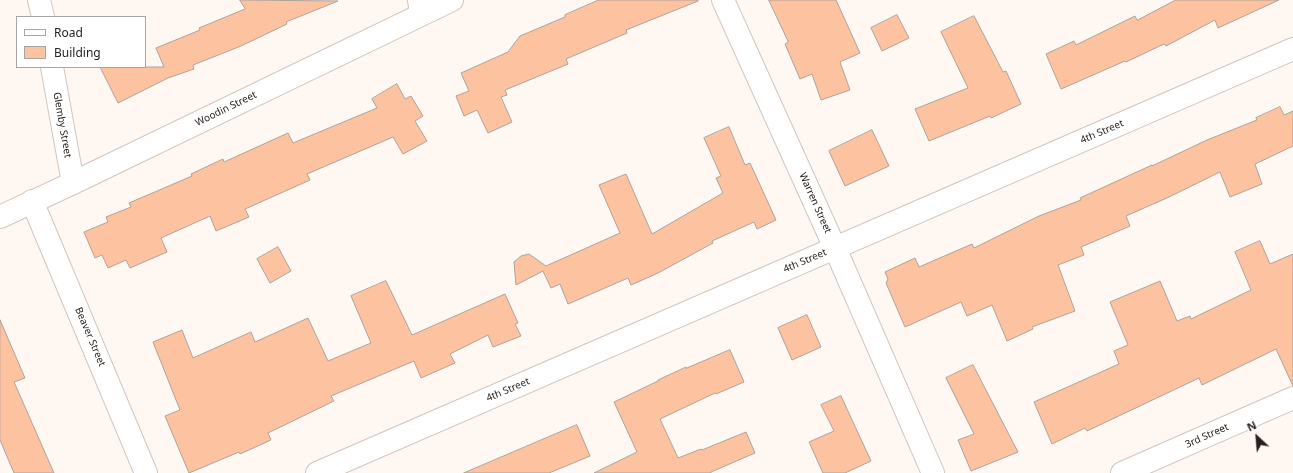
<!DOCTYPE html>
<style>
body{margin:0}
#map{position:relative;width:1293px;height:473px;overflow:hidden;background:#fff7f2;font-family:"Noto Sans",sans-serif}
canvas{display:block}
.legend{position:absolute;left:16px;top:16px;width:130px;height:52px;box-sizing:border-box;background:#fff;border:1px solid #a8a6a5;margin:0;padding:5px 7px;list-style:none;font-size:12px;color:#26211e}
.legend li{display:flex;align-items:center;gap:8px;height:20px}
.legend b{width:20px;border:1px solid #a8a6a5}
.north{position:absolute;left:1237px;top:417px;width:40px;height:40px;-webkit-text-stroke:3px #fff;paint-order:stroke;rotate:334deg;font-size:11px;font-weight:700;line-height:16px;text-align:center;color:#26211e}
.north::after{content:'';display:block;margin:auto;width:14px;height:18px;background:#26211e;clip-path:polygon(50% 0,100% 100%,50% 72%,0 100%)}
</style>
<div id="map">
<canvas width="1293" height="473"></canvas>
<ul class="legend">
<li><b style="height:5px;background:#fff"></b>Road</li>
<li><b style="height:11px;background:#fdc3a0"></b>Building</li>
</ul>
<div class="north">N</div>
</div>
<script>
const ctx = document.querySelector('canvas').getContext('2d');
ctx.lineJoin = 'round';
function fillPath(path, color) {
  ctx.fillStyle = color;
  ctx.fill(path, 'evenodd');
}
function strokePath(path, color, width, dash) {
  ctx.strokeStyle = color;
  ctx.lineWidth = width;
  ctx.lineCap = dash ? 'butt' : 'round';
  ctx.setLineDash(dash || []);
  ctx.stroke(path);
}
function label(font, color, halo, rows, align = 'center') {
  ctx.font = font + ' "Noto Sans",sans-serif';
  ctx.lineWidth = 3;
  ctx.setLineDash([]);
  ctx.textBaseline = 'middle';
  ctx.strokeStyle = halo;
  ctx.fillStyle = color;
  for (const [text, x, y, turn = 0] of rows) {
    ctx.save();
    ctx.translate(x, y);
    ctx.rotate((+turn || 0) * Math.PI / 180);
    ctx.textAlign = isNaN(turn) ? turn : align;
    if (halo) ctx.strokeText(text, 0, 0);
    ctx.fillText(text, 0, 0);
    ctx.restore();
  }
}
const building = new Path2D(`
 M240 0 338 1 286 22 287 24 241 46 193 65 194 69 168 78 118 103 100 67H164L156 48 200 30 199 28 245 9Z
 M599 0H698V1L626 30 627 33 566 59 568 64 505 90 507 95 501 97 512 122 488 133 477 110 464 116 456 96 469 91 461 73 508 52 520 36 565 17V15Z
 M769 0H836L860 53 840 62 850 90 821 100 812 74 800 79 785 44 788 42Z
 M1176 0H1279L1218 28 1215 20 1166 46 1164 44 1126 62 1125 61 1061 89 1046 54 1074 41 1076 45 1135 16 1137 20Z
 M897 15 909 38 882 51 871 28Z
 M974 16 1003 72 1006 71 1021 104 991 118 990 116 929 141 915 109 968 88 941 32Z
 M397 84 405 99 411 96 423 116 415 121 427 141 403 154 393 137 307 174 310 180 245 209 249 217 216 231 210 216 161 238 167 252 130 268 126 260 108 268 102 255 95 258 84 232 108 222 106 217 131 207 129 203 192 176 191 174 223 159 224 162 288 133 293 143 377 108 372 99Z
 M1280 107 1284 115 1293 111V146L1255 164 1262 184 1230 197 1220 172 1169 197 1126 216 1130 226 1081 247 1084 255 1058 265 1075 311 1032 327 1033 329 1007 341 992 305 967 316 961 302 905 327 886 283 888 279 885 272 915 258 919 267 972 244 974 248 1039 216 1081 200 1080 198 1152 165V166L1207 140 1257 120 1256 118Z
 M729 127 745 165 750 163 776 220 757 229 754 222 712 241 713 243 658 273 631 285 628 278 568 304 560 284 551 288 543 271 516 285 514 262 521 256 529 254 546 266 620 233 599 185 626 174 652 234 723 193 716 178 721 176 704 138Z
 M872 130 889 166 845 186 829 151Z
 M1260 241 1270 264 1293 254V386L1276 349 1202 385 1199 378 1087 431 1085 428 1052 444 1034 402 1119 364 1114 351 1128 345 1110 302 1160 281 1177 321 1190 316 1191 319 1251 290 1235 252Z
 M278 247 291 271 270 283 257 259Z
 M386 281 412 335 505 294 518 323 515 324 521 336 493 347 488 335 450 354 455 363 421 378 414 361 331 396 334 401 268 433 271 440 240 454 239 452 189 473 165 416 180 410 153 342 182 330 193 358 251 332 255 342 308 318 328 361 371 343 351 296Z
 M807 315 821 347 792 360 778 328Z
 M0 320 25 378 14 382 54 473H14L0 440Z
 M730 350 744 382 716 394 715 393 660 419 678 458 701 449 702 450 746 432 755 453 711 472V473H594L637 452 614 402 658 381V380L686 367V368Z
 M973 365 1018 452 971 471 958 440 974 434 946 378Z
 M841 396 871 461 845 473H823L809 442 834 431 821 405Z
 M577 425 590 456 549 473H464Z`);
fillPath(building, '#fdc3a0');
strokePath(building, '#afa29a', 1);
const street = new Path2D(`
 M39 0 43 17
 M419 0 421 14
 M723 0 835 248 933 473
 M52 67 73 183
 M32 201 146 473
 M317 473 1293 49
 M1122 473 1293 398`);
const secondary = new Path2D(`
 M0 217 73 183 452 0`);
strokePath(street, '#d2c5bd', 24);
strokePath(secondary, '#d2c5bd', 24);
strokePath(street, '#fff', 22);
strokePath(secondary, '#fff', 22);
label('10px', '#26211e', '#fff', [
 ["Woodin Street",226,109,-26],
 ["Glemby Street",62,125,80],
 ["4th Street",1102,132,-23],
 ["Warren Street",815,203,66],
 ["4th Street",805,261,-23],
 ["Beaver Street",90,337,67],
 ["4th Street",508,390,-23],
 ["3rd Street",1207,436,-24]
]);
</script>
